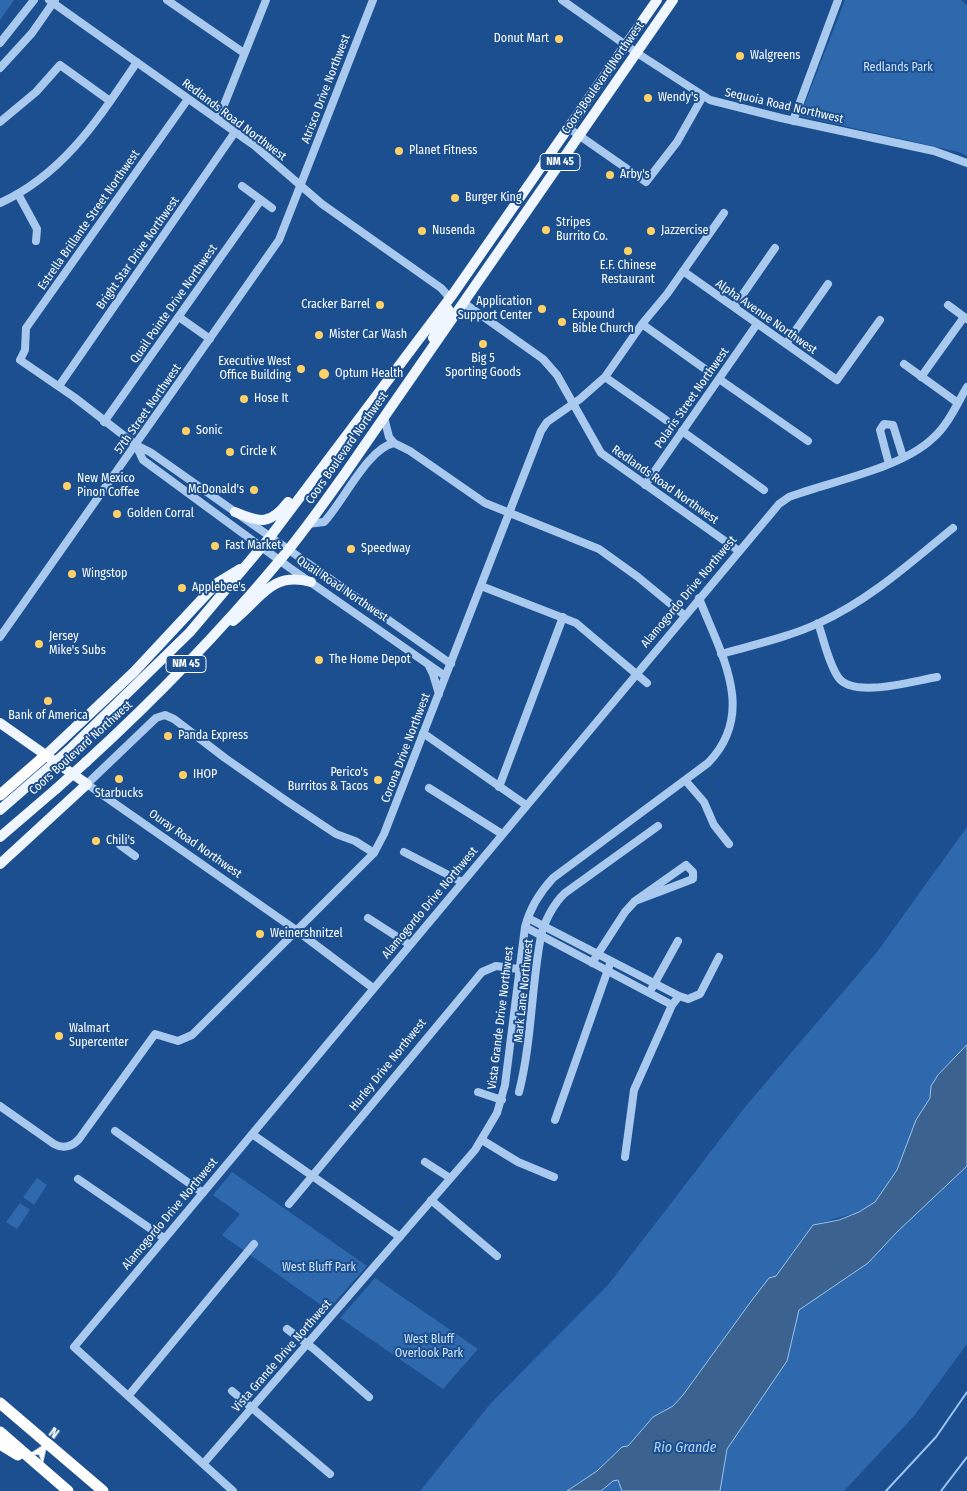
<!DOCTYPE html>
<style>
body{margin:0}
#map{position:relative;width:967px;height:1491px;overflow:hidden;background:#1b4f8f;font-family:"Fira Sans Condensed",sans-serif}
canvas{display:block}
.north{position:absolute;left:20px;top:1421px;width:50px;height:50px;-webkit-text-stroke:4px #1b4f8f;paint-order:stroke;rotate:35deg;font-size:14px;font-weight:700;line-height:20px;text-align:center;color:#fff}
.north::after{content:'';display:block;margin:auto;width:18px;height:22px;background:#fff;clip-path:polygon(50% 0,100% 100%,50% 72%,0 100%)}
</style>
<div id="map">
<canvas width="967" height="1491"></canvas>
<div class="north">N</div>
</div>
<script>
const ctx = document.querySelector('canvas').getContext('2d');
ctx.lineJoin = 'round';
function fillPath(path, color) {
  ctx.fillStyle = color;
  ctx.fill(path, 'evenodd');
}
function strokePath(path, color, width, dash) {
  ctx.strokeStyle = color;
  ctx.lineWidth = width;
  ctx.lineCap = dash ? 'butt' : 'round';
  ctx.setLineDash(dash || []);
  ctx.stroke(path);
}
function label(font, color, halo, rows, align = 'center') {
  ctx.font = font + ' "Fira Sans Condensed",sans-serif';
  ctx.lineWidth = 4;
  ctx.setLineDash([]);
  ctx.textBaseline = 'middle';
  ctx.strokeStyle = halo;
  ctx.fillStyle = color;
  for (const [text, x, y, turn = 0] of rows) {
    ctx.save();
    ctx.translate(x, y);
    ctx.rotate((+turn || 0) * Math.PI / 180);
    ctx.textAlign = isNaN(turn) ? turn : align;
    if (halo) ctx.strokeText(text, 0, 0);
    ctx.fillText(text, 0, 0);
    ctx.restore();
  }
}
fillPath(new Path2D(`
 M0 0H14L0 20Z
 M845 0H961L967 5V156L959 152 800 116Z
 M967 827V1045L938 1075 931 1086 930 1098 916 1120 897 1170 875 1202 859 1212 813 1225 776 1276 769 1278 752 1300 683 1395 673 1406 653 1417 628 1446 622 1447 597 1471 567 1491H420L491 1403 608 1285 745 1107 877 952Z
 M967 1166V1344L914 1416 844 1491H720L727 1449 787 1361 799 1310 868 1263 897 1232Z
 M232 1172 367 1266 328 1310 222 1235 240 1214 213 1195Z
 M37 1178 47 1185 34 1205 23 1197Z
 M20 1203 30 1210 17 1229 6 1222Z
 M375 1278 478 1349 443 1389 340 1318Z
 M613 1480H619L622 1491H601Z`), '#2e69ad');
const water = new Path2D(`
 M967 1045V1166L897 1232 868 1263 799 1310 787 1361 727 1449 720 1491H622L618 1480 613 1481 601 1491H567L597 1471 622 1447 628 1446 653 1417 673 1406 683 1395 752 1300 769 1278 776 1276 813 1225 839 1220 859 1212 875 1202 897 1170 916 1120 930 1098 931 1086 938 1075Z`);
fillPath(water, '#3c6290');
strokePath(water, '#9cc4f0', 1);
strokePath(new Path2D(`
 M886 1491 936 1437 967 1392
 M941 1491 967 1457`), '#9cc4f0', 2);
strokePath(new Path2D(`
 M49 0 255 146 322 204 441 288 450 298
 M167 0 244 53
 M562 0 637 53 710 100 781 118 934 151 967 163
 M0 43 34 0
 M0 68 32 33 55 0
 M188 99 26 328 25 350 20 360 74 397 136 445 150 452 451 664
 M218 120 266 0
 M793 121 838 0
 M0 122 36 92 60 65 110 101
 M567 127 646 182 677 142 703 96
 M242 186 272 208
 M18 194 37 229 36 241
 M0 203C64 174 99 118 137 62
 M683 271 837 380 880 320
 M464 303 543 359 557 375 601 453 739 551
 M948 305 967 319
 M734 307 775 248
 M179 317 210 339
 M642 324 705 369
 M786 344 828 284
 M904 364 958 403
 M605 377 666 420
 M921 377 964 317
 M719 379 808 441
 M59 386 235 132
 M384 417 389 437 394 443 410 451 485 503 599 549 638 577 684 615
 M104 422 261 200
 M682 431 764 490
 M136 445 143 460 290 568 445 676
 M889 464 880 430 884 424 893 425 903 457
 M645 485 757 324
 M308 524 324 522C343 502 368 448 394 443
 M481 586 576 623 647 683
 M818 623C824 640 828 662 838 677 853 699 913 681 937 677
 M0 637 279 240 373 0
 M721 654C753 645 789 637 819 623 870 600 911 562 953 528
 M429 666 433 674 439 694
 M423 733 526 805
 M685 780 704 802 714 825 729 844
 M499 787 563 617
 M429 788 502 834
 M120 845 135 856
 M404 852 462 882
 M368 918 410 945
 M528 918 679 996
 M525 927 672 1005
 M592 963 625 912 635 901 686 865 693 872V879L635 901
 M373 988 296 930 87 784 156 718 165 715 174 719 225 758 288 802 336 834 355 841 374 853
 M652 988 678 941
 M478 1092 502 1100
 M519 1092C532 1041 531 988 541 936 544 922 554 903 565 893L658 826
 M0 1106 54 1144C63 1149 72 1147 79 1139L155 1034 178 1041 192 1035 374 853 384 834 541 431 547 422 580 399 605 377 642 324 667 294 724 213
 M555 1120 611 961
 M115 1131 203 1193
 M252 1134 400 1237
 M482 1140 518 1162 554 1177
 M625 1157 634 1090 672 1005 679 996 688 999 700 994 719 957
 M425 1162 450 1178
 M78 1179 164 1238
 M431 1200 497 1256
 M289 1204 482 972 496 966 518 969
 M287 1329 314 1349 369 1397
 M232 1391 330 1474
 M129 1395 254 1244
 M204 1463 475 1150 497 1113 505 1085 525 927C530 908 540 892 553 878L708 763C758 712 720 653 699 598
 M233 1491 74 1347 779 504 789 497C831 481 901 469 933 438 948 425 957 404 967 387`), '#a9c9ee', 8);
strokePath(new Path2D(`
 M433 338 448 309
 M235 512C261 523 270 525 288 502
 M233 621C261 599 271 571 311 582
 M0 723 87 784 0 864
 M68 751 190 632 270 537 453 294 657 0
 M46 755 134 672 217 583 240 569
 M86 762C155 699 220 632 280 560 303 533 323 504 344 475L673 0
 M0 810 39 776
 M0 837 56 789`), '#f0f6ff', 10);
strokePath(new Path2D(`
 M0 795 46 755
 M0 1403 103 1491
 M0 1432 68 1491
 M0 1444 18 1455`), '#fff', 11);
strokePath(new Path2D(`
 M39 776 68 751
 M56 789 86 762`), '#f0f6ff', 10);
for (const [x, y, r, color] of [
 [559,39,5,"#ffd166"],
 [740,56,5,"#ffd166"],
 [648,98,5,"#ffd166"],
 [399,151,5,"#ffd166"],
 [610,175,5,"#ffd166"],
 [455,198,5,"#ffd166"],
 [546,230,5,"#ffd166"],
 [422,231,5,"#ffd166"],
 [651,231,5,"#ffd166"],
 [628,251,5,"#ffd166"],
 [380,305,5,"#ffd166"],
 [542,309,5,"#ffd166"],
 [562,322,5,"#ffd166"],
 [319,335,5,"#ffd166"],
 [483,344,5,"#ffd166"],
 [301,369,5,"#ffd166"],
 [324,374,6,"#ffd166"],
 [244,399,5,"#ffd166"],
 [186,431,5,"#ffd166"],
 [230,452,5,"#ffd166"],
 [67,486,5,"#ffd166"],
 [254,490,5,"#ffd166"],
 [117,514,5,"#ffd166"],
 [215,546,5,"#ffd166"],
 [351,549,5,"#ffd166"],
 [72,574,5,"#ffd166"],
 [182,588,5,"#ffd166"],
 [39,644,5,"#ffd166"],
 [319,660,5,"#ffd166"],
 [48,701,5,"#ffd166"],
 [168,736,5,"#ffd166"],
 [183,775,5,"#ffd166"],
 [119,779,5,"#ffd166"],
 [378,780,5,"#ffd166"],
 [96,841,5,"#ffd166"],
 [260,934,5,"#ffd166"],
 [59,1036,5,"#ffd166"]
]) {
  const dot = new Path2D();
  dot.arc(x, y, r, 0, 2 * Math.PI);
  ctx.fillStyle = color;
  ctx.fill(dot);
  strokePath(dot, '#1b4f8f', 2);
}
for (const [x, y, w] of [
 [560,162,40],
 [186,664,40]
]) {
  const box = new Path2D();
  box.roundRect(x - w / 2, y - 8.5, w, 17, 4);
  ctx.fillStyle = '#1b4f8f';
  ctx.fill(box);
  strokePath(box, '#fff', 1);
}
label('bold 11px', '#fff', null, [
 ["NM 45",560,162],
 ["NM 45",186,664]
]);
label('12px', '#fff', '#1b4f8f', [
 ["Donut Mart",549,39,"right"],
 ["Walgreens",750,56],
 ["Wendy's",658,98],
 ["Planet Fitness",409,151],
 ["Arby's",620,175],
 ["Burger King",465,198],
 ["Stripes",556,223],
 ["Burrito Co.",556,237],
 ["Nusenda",432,231],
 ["Jazzercise",661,231],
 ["E.F. Chinese",628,266,"center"],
 ["Restaurant",628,280,"center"],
 ["Application",532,302,"right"],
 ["Support Center",532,316,"right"],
 ["Cracker Barrel",370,305,"right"],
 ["Expound",572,315],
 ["Bible Church",572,329],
 ["Mister Car Wash",329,335],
 ["Big 5",483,359,"center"],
 ["Sporting Goods",483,373,"center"],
 ["Executive West",291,362,"right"],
 ["Office Building",291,376,"right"],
 ["Optum Health",335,374],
 ["Hose It",254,399],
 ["Sonic",196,431],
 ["Circle K",240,452],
 ["New Mexico",77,479],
 ["Pinon Coffee",77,493],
 ["McDonald's",244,490,"right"],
 ["Golden Corral",127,514],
 ["Fast Market",225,546],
 ["Speedway",361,549],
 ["Wingstop",82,574],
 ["Applebee's",192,588],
 ["Jersey",49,637],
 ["Mike's Subs",49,651],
 ["The Home Depot",329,660],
 ["Bank of America",48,716,"center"],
 ["Panda Express",178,736],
 ["Perico's",368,773,"right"],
 ["Burritos & Tacos",368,787,"right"],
 ["IHOP",193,775],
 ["Starbucks",119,794,"center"],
 ["Chili's",106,841],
 ["Weinershnitzel",270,934],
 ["Walmart",69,1029],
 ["Supercenter",69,1043]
], 'left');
label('12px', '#cfe3fa', '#1b4f8f', [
 ["Redlands Park",898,68],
 ["West Bluff Park",319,1268],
 ["West Bluff",429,1340],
 ["Overlook Park",429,1354]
]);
label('12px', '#fff', '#1b4f8f', [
 ["Coors Boulevard Northwest",603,78,-55],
 ["Atrisco Drive Northwest",326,89,-69],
 ["Sequoia Road Northwest",784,106,13],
 ["Redlands Road Northwest",234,120,37],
 ["Estrella Brillante Street Northwest",89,220,-55],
 ["Bright Star Drive Northwest",138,253,-55],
 ["Quail Pointe Drive Northwest",174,304,-55],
 ["Alpha Avenue Northwest",766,317,35],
 ["Polaris Street Northwest",692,398,-55],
 ["57th Street Northwest",148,409,-55],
 ["Coors Boulevard Northwest",347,448,-55],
 ["Redlands Road Northwest",665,485,35],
 ["Quail Road Northwest",342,589,34],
 ["Alamogordo Drive Northwest",689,592,-50],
 ["Coors Boulevard Northwest",81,748,-42],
 ["Corona Drive Northwest",406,748,-69],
 ["Ouray Road Northwest",195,844,35],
 ["Alamogordo Drive Northwest",430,903,-50],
 ["Mark Lane Northwest",524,991,-84],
 ["Vista Grande Drive Northwest",501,1018,-83],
 ["Hurley Drive Northwest",388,1065,-51],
 ["Alamogordo Drive Northwest",170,1214,-50],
 ["Vista Grande Drive Northwest",282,1356,-49]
]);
label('italic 14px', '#b5d3f5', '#1b4f8f', [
 ["Rio Grande",685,1448]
]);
</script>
